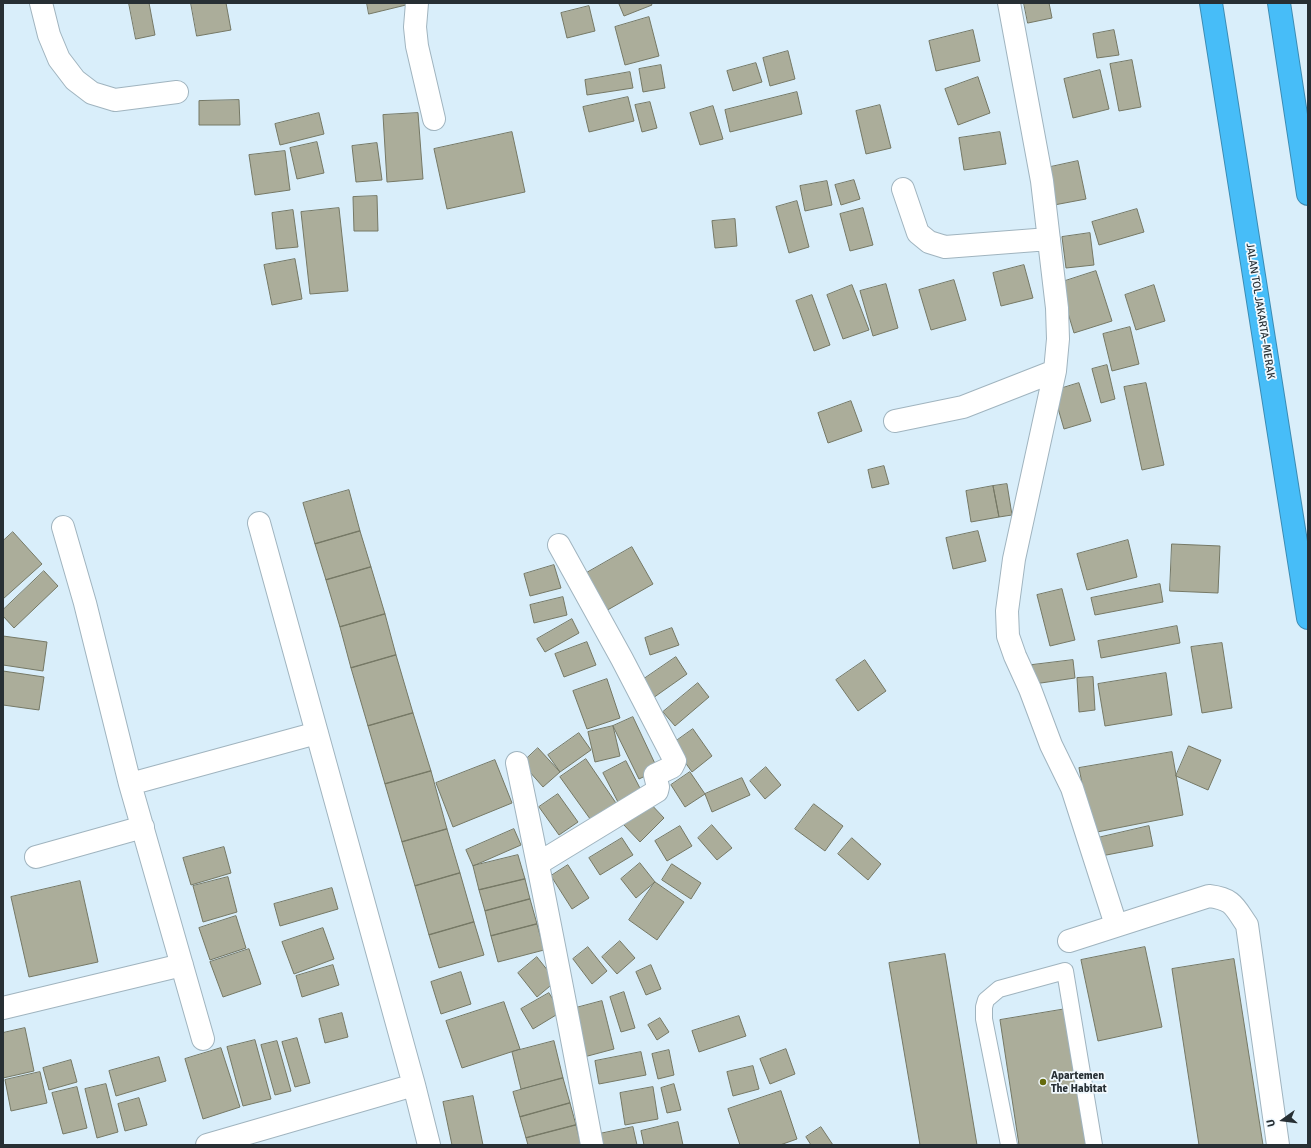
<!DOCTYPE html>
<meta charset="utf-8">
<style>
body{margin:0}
#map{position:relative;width:1311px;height:1148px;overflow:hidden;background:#d9eefa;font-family:Signika,sans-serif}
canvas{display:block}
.frame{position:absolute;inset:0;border:4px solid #272f34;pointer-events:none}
.north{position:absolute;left:1263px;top:1100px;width:40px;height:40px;-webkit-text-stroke:3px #f1f9fe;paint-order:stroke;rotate:256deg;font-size:11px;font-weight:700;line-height:16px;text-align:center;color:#272f34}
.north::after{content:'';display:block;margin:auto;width:14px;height:18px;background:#272f34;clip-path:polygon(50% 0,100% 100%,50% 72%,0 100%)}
</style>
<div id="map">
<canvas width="1311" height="1148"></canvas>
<div class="frame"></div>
<div class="north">U</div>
</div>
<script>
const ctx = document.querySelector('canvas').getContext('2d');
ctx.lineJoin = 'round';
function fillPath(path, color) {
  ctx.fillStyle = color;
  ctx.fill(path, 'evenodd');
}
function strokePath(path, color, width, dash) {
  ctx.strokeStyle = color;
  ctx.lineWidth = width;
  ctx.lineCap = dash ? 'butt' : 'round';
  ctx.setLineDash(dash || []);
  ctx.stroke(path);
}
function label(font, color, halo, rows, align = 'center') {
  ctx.font = font + ' Signika,sans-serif';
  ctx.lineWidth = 3.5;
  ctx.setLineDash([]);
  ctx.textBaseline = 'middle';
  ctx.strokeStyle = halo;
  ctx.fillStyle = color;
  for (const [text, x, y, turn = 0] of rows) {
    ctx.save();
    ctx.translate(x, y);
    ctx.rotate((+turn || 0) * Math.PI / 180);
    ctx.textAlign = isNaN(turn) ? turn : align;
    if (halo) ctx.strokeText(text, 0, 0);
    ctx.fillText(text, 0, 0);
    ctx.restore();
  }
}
const building = new Path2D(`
 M129 3H149L155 35 136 39Z
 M191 3H226L231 30 197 36Z
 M367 3H405L406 5 369 14Z
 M622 3H651L652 5 624 16 619 4Z
 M1024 3H1049L1052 18 1028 23Z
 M589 6 595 31 567 38 561 13Z
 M649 17 659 56 625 65 615 27Z
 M973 30 980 61 936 71 929 41Z
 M1114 30 1119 55 1097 58 1093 34Z
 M788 51 795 79 770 86 763 58Z
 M1132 60 1141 107 1119 111 1110 64Z
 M756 63 762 82 733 91 727 71Z
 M661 65 665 88 643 92 639 69Z
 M1100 70 1109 109 1073 118 1064 79Z
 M630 72 633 88 587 95 585 80Z
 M978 77 990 113 958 125 945 89Z
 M797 92 802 114 730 132 725 110Z
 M628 97 634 121 589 132 583 107Z
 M239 100 240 125H199V101Z
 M650 102 657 128 642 132 635 105Z
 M880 105 891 148 866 154 856 111Z
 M713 106 723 139 700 145 690 113Z
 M319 113 324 134 280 145 275 124Z
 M418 113 423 179 387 182 383 115Z
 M512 132 525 192 447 209 434 149Z
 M1000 132 1006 164 964 170 959 138Z
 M317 142 324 173 297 179 290 148Z
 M377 143 382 180 356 182 352 146Z
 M285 151 290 190 255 195 249 155Z
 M1078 161 1086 199 1054 205 1046 168Z
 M854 180 860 199 841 205 835 185Z
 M827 181 832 205 805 211 800 186Z
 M377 196 378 231H354L353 197Z
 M797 201 809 247 789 253 776 207Z
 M339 208 348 291 310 294 301 212Z
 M863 208 873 245 850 251 840 214Z
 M1137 209 1144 232 1099 245 1092 222Z
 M293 210 298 247 276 249 272 213Z
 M735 219 737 246 715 248 712 221Z
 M1090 233 1094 265 1066 268 1062 237Z
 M295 259 302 299 272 305 264 265Z
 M1024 265 1033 298 1001 306 993 273Z
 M1096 271 1112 321 1074 333 1059 283Z
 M954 280 966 320 931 330 919 290Z
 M886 284 898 328 873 336 860 291Z
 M852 285 869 330 843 339 827 295Z
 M1154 285 1165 321 1136 330 1125 295Z
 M812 295 830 345 814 351 796 301Z
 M1130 327 1139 364 1112 371 1103 334Z
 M1107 365 1115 399 1101 403 1092 369Z
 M1079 383 1091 421 1064 429 1053 391Z
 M1146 383 1164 465 1142 470 1124 387Z
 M851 401 862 431 828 443 818 413Z
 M884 466 889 484 872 488 868 470Z
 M1007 484 1012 515 999 517 993 486Z
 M993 486 999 517 971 522 966 491Z
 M349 490 360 531 315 544 303 503Z
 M360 531 371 567 326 580 315 544Z
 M978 531 986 561 953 569 946 538Z
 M13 532 42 564 3 599V541Z
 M1128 540 1137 577 1087 590 1077 554Z
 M1172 544 1220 546 1218 593 1170 591Z
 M632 547 653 584 604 612 583 575Z
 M554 565 561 588 530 596 524 574Z
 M371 567 385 614 340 627 326 580Z
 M44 571 58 586 14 628 3 616V610Z
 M1160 584 1163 602 1095 615 1091 598Z
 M1062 589 1075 640 1050 646 1037 595Z
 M563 597 567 615 534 623 530 605Z
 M385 614 396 655 351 668 340 627Z
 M572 619 579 633 545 652 537 639Z
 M1177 626 1180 643 1101 658 1098 641Z
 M672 628 679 645 650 655 645 638Z
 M3 636 47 642 43 671 3 665Z
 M587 642 596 665 564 677 555 654Z
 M1222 643 1232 708 1202 713 1191 647Z
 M396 655 413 713 368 726 351 668Z
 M676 657 687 674 653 698 641 681Z
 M865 660 886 691 858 711 836 680Z
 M1073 660 1075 678 1034 684 1032 665Z
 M3 671 44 677 39 710 3 705Z
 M1166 673 1172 715 1105 726 1098 684Z
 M1093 677 1095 710 1079 712 1077 678Z
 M607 679 620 718 587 729 573 691Z
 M698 683 709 697 675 726 663 712Z
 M413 713 431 771 385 784 368 726Z
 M633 717 658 770 639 779 613 726Z
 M613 726 620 756 595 762 588 732Z
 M693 729 712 756 692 772 672 744Z
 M579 733 591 750 560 772 548 755Z
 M1189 746 1221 760 1208 790 1176 776Z
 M538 748 560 772 543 787 522 763Z
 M1172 752 1183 815 1092 833 1079 768Z
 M586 759 618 806 593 823 560 777Z
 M495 760 512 803 453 827 436 783Z
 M626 761 643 794 620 806 603 773Z
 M766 767 781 785 765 799 750 781Z
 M431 771 447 829 402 842 385 784Z
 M690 772 705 794 685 807 671 785Z
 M742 778 750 795 712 812 705 794Z
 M558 794 578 822 559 835 539 807Z
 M648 801 664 818 640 842 624 825Z
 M814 804 843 826 825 851 795 829Z
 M712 825 732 848 717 860 698 838Z
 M680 826 692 846 667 861 655 841Z
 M1149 826 1153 846 1096 857 1093 839Z
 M447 829 460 873 415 886 402 842Z
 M514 829 521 845 473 866 466 850Z
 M622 838 633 855 600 875 589 858Z
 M852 838 881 864 868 880 838 854Z
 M224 847 231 873 191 885 183 858Z
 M518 855 525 879 479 890 473 866Z
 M640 863 655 882 636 898 621 879Z
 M672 864 701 883 691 899 662 880Z
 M568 865 589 898 572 909 551 876Z
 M460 873 474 922 429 935 415 886Z
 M228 877 237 912 203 922 193 886Z
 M525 879 530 899 485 911 479 890Z
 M80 881 98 962 29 977 11 897Z
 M655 882 684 902 657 940 629 920Z
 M332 888 338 909 280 926 274 904Z
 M530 899 537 924 491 936 485 911Z
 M236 916 246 948 210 960 199 928Z
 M474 922 484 955 439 968 429 935Z
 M537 924 544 950 498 962 491 936Z
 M323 928 334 959 294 974 282 942Z
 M620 941 635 958 617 974 602 957Z
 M588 947 607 971 592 984 573 959Z
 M1145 947 1162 1027 1098 1041 1081 960Z
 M249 949 261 984 223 997 210 962Z
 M945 954 977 1145H920L889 963Z
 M537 957 556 981 537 997 518 973Z
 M1234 959 1263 1145H1199L1172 969Z
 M333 965 339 985 302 997 296 976Z
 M651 965 661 989 646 995 636 972Z
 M461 972 471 1004 441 1014 431 982Z
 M624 992 635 1028 621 1032 610 997Z
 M549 993 561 1012 533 1029 521 1009Z
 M602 1001 614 1049 584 1057 572 1009Z
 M504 1002 520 1049 462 1068 446 1021Z
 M1066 1009 1086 1145H1019L1000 1020Z
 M342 1013 348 1037 325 1043 319 1019Z
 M739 1016 746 1036 699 1052 692 1031Z
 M660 1018 669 1032 657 1040 648 1025Z
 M25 1028 34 1071 3 1078V1033Z
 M297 1038 310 1083 295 1087 282 1042Z
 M255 1040 271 1099 243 1106 227 1047Z
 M277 1041 291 1091 275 1095 261 1045Z
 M554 1041 563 1078 521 1089 512 1052Z
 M221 1048 240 1107 203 1119 185 1059Z
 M786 1049 795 1074 770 1084 760 1059Z
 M669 1050 674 1075 658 1079 652 1054Z
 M641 1052 646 1075 599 1084 595 1061Z
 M159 1057 166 1081 116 1096 109 1071Z
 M71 1060 77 1082 49 1090 43 1068Z
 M753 1066 759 1089 733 1096 727 1072Z
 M40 1072 47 1103 11 1111 5 1080Z
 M563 1078 570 1103 520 1117 513 1092Z
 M106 1084 118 1132 97 1138 85 1089Z
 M674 1084 681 1110 667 1113 661 1088Z
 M77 1087 87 1128 63 1134 52 1093Z
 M653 1087 658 1119 625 1125 620 1093Z
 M781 1091 797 1139 780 1145H740L728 1109Z
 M473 1096 483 1145H452L443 1102Z
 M139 1098 147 1125 125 1131 118 1104Z
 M570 1103 576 1125 526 1138 520 1117Z
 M678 1122 683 1145H644L641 1131Z
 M576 1125 581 1145H528L526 1138Z
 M633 1127 637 1145H601L599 1134Z
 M821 1127 833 1145H811L806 1137Z`);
fillPath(building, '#abad9a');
strokePath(building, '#757865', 1);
const service = new Path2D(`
 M1009 1145 984 1019V1007L986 1000 999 989 1065 971 1094 1145`);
const minor = new Path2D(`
 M41 3 49 35 59 59 75 80 92 93 115 100 177 92
 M417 3 415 27 417 46 434 119
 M1009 3 1042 181 1057 308 1058 339 1055 371 1014 559 1007 611 1008 636 1015 656 1030 689 1051 745 1072 788 1116 925
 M903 189 918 233 929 242 945 247 1049 239
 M895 421 963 407 1055 371
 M259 523 414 1085 429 1145
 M63 527 85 603 130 784 203 1039
 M517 763C544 890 568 1017 592 1145
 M130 784 317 733
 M36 857 143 827
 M539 863 657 791 658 787 655 775 672 767 675 761 622 659 559 545
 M1069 941 1209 896C1233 899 1234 906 1247 925L1278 1145
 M3 1008 182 965
 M207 1145 414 1085`);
const motorway = new Path2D(`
 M1211 3 1308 618
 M1279 3 1308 194`);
strokePath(service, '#a0b4bf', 18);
strokePath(minor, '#a0b4bf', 24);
strokePath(motorway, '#3c8bb3', 24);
strokePath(service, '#fff', 16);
strokePath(minor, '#fff', 22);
strokePath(motorway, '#47bdf8', 22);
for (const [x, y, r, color] of [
 [1043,1082,4,"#666b0d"]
]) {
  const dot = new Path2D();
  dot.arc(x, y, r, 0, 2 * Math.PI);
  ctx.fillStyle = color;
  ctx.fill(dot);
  strokePath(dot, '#f1f9fe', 1.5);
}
label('11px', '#272f34', '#f1f9fe', [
 ["JALAN TOL JAKARTA–MERAK",1260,311,81]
]);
label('bold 11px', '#272f34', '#f1f9fe', [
 ["Apartemen",1051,1076],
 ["The Habitat",1051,1089]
], 'left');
</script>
